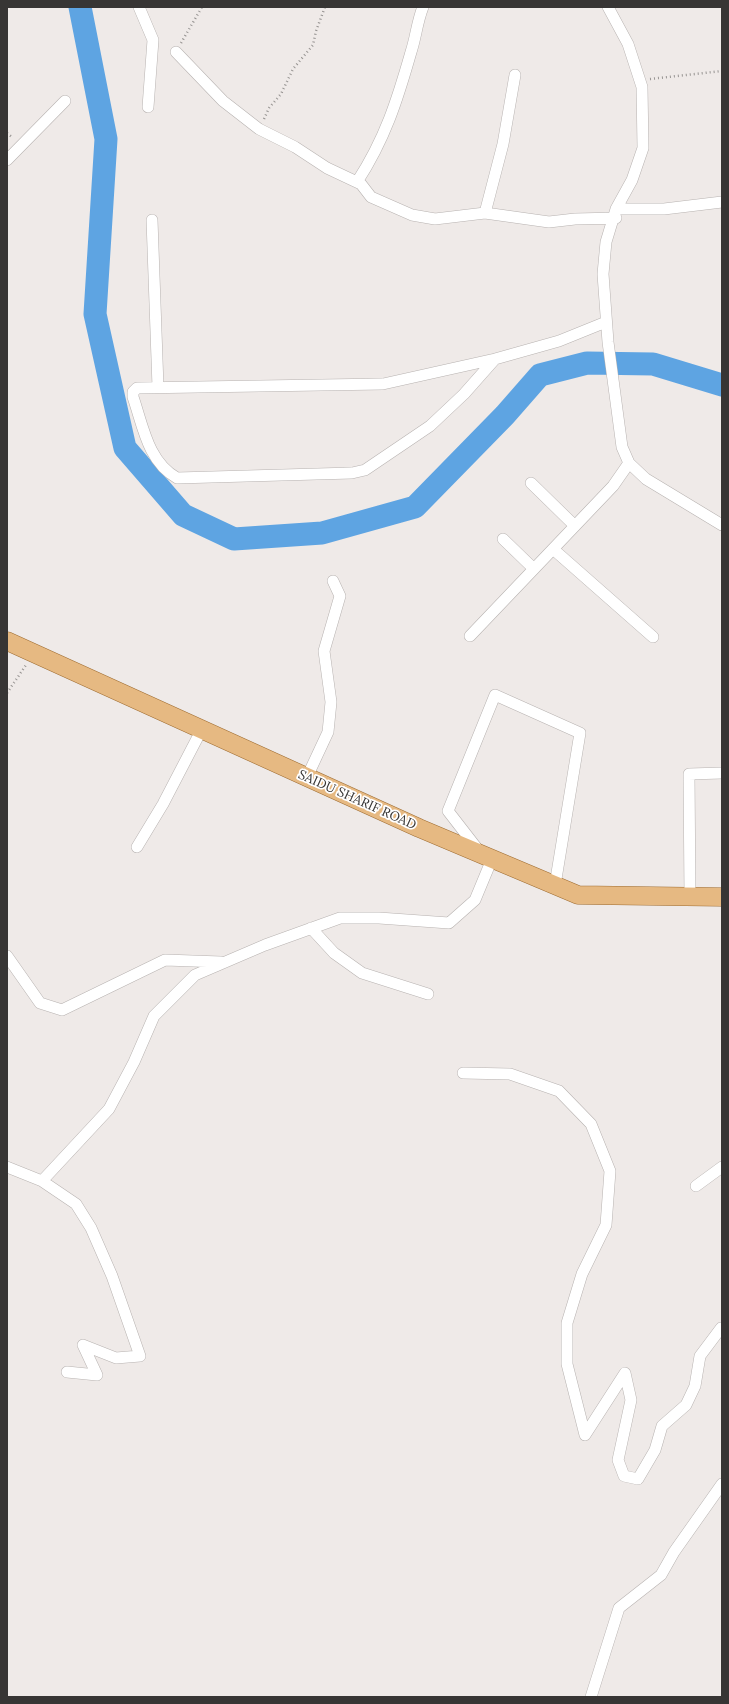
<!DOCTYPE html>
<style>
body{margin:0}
#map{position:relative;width:729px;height:1704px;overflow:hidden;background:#efeae8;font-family:Lora,serif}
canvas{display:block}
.frame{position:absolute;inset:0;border:8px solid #373534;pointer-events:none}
</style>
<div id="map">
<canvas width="729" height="1704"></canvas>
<div class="frame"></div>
</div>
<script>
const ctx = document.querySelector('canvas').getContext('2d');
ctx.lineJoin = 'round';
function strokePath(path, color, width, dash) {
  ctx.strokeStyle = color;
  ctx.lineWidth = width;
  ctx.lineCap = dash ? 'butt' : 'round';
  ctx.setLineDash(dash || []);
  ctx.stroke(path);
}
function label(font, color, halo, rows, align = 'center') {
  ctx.font = font + ' Lora,serif';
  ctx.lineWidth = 3.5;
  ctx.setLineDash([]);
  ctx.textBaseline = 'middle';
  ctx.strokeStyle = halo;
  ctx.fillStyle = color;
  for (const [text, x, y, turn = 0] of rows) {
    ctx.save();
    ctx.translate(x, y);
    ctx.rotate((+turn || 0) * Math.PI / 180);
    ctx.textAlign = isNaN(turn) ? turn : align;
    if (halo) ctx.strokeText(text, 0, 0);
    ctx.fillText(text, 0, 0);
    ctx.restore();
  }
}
strokePath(new Path2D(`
 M80 7 106 139 95 314 125 448 183 515 234 539 322 533 415 507 505 415 540 375 587 363 653 364 722 385`), '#5ea4e2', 23);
const street = new Path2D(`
 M139 7 153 40 148 107
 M608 7 628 44 642 87 643 148 632 180 616 209 606 242 603 274 608 342 622 447 629 463 646 479 722 525
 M176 52 223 101 259 129 295 147 327 168 361 184 371 197 412 215 435 219 485 213 549 222 575 219 616 218
 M7 160 65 101
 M357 182C385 139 397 101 411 52 416 37 417 22 423 7
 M616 209H664L722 202
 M485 213 503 144 515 75
 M152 220 158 387
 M495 359 464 394 430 426 365 470 352 473 177 478C148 462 143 426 133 397V392L137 388 383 384 495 359 559 341 606 322
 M531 483 575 526
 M503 539 534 569
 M553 549 653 637
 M470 636 613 486 629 463
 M307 777 328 732 331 702 324 651 340 596 333 581
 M137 847 163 804 202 729
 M479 851 448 811 495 695 580 733 555 885
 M690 897 689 774 722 773
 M311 928 334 953 362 973 428 994
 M7 956 40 1003 62 1010 165 960 221 962
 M463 1073 510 1074 559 1091 591 1124 610 1171 606 1225 582 1274 567 1323V1364L585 1435 625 1373 631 1400 618 1460 624 1476 638 1479 655 1450 662 1426 686 1405 695 1386 700 1356 721 1328 722 1329
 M7 1167 42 1181 109 1109 134 1062 154 1016 195 975 265 945 340 918H379L449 923 475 900 492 859
 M42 1181 76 1204 91 1228 112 1276 140 1356 116 1358 83 1345 97 1375 67 1372
 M696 1186 722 1167
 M591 1697 619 1608 661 1575 674 1552 722 1484`);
const primary = new Path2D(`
 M7 641 419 828 578 895 722 897`);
strokePath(street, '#b7b2b0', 12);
strokePath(primary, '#9e6c31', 19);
strokePath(new Path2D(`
 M181 43 202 7
 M650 79 722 71
 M264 119 269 108 281 94 293 69 313 45 316 31 325 7
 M7 133 13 138
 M7 693 26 665`), '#979492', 2.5, [1, 3]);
strokePath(street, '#fff', 11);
strokePath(primary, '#e6b982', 18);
label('13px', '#373534', '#fff', [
 ["SAIDU SHARIF ROAD",357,800,24]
]);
</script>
